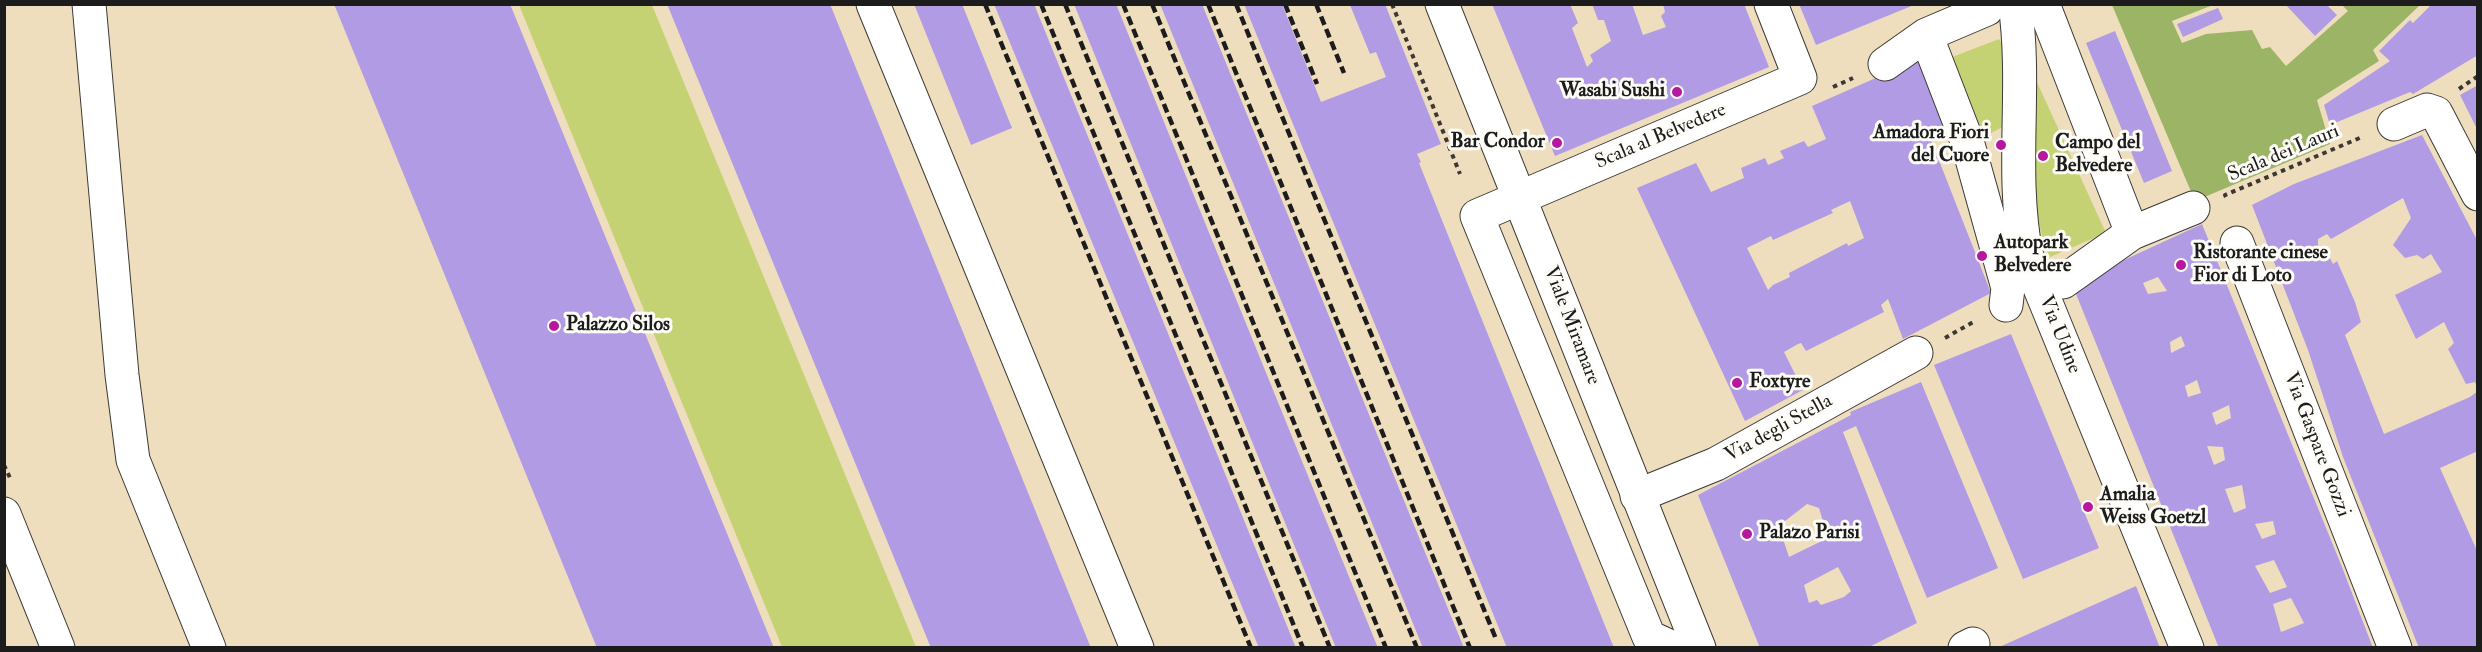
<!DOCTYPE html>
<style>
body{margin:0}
#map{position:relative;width:2482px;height:652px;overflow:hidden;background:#efdebe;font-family:"IM FELL Double Pica",serif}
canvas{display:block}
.frame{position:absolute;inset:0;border:6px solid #1c1c1c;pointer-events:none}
</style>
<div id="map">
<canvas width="2482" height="652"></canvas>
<div class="frame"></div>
</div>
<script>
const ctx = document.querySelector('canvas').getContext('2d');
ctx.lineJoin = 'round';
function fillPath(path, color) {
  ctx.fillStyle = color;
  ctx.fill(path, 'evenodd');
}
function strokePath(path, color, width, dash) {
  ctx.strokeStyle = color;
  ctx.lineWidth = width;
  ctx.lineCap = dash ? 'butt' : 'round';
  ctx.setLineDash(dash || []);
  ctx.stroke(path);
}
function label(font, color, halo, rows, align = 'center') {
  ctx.font = font + ' "IM FELL Double Pica",serif';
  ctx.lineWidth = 6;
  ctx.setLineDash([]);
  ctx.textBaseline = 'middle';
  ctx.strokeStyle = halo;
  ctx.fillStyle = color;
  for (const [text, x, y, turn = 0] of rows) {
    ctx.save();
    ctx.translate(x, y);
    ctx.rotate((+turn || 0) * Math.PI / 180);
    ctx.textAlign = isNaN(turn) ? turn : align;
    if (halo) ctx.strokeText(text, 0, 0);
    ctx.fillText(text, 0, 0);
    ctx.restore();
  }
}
fillPath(new Path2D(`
 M519 5H652L916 647H782Z
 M1999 39 2005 49V126L1979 139 1947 59Z
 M2036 80 2106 233 2050 257C2025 202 2035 139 2036 80Z`), '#c5d274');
fillPath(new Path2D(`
 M2112 5H2213L2172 21 2182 43 2206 34 2252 30 2262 49 2270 47 2286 66 2348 11 2342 5H2420L2373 50 2379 61 2317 100 2330 144 2195 201Z`), '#9cb466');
fillPath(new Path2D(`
 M334 4H510L774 648H597Z
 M667 4H830L1091 648H931Z
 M914 4H962L1012 128 971 145Z
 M994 4H1034L1296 648H1259Z
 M1074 4H1116L1378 648H1336Z
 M1160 4H1202L1464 648H1423Z
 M1244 4H1282L1321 102 1386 77 1376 52 1370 54 1350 5 1385 4 1441 144 1417 154 1421 162 1419 163 1614 648H1507Z
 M1492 4H1570L1578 23 1572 28 1587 67 1593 61 1590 55 1611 41 1604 20H1598L1592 4H1632L1643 35 1666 27 1661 16 1665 12 1663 4H1744L1769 67 1555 156Z
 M1799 4H1914V5L1816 45Z
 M2285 4H2326L2337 15 2315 36Z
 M2428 4H2478V55L2413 94 2410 92 2330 125 2324 105 2390 61 2379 51 2410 20 2413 23 2430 6Z
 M2218 8 2223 19 2183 37 2177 24Z
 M2115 31 2172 171 2144 183 2086 43Z
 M1919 59 1946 126 1929 135 1991 293 1903 339 1888 299 1881 305 1884 312 1806 351 1801 343 1798 344 1784 352 1803 390 1745 421 1637 188 1696 163 1711 192 1744 178 1741 168 1765 158 1768 165 1784 158 1780 151 1804 141 1808 147 1826 139 1812 106ZM1850 201 1864 238 1848 246 1847 243 1789 273 1790 277 1773 285 1768 290 1747 248 1771 236 1773 240 1833 213 1831 210Z
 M2478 85V131L2460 95Z
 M2422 135 2478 242V390L2475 382 2466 384 2448 349 2454 343 2444 322 2416 339 2395 295 2442 272 2431 254 2423 259 2417 255 2405 258 2393 245 2411 218 2403 198 2331 239 2327 234 2318 239V251L2325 248 2333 264 2337 261 2355 302 2361 322 2345 335 2384 434 2470 397 2478 391V451L2440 468 2478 553V648H2419L2343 457 2308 350 2252 205 2294 184Z
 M2202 224 2342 567 2373 648H2219L2072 284ZM2158 277 2167 291 2148 294 2143 283ZM2181 336 2185 346 2171 353 2170 342ZM2197 380 2201 393 2188 397 2185 386ZM2229 405 2231 418 2216 425 2212 413ZM2207 446 2223 447 2225 460 2214 465ZM2242 485 2246 508 2234 513 2225 489ZM2273 521 2276 534 2262 539 2255 524ZM2274 560 2287 587 2270 593 2255 566ZM2291 598 2304 623 2281 632 2273 604Z
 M2011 334 2099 548 2023 579 1934 365Z
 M1921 382 1998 568 1927 598 1856 426 1843 432 1917 623 1867 648H1760L1698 495 1851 415 1850 412ZM1807 504 1819 508 1828 538 1789 557 1780 530 1785 521ZM1838 567 1851 591 1844 597 1821 605 1817 600 1809 603 1804 585Z
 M2136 586 2160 648H1997Z`), '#b19be4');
const minor = new Path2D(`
 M89 4 122 375 133 460 209 648
 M873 4 1137 648
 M2043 4 2132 233
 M1926 35 1967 141 2008 288 2006 305
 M1885 64 1926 35 1987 9V4
 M2394 124 2427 110 2436 113 2478 194
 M2237 243 2395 648
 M2063 282 2132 233 2193 208
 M1637 496 1716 464 1916 353
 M4 514 58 648
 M1673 648 1649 637 1477 216 1800 78 1771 4
 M1965 648 1973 644`);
const major = new Path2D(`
 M1442 4 1699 648
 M2015 4C2027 87 2010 171 2026 254L2187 648`);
strokePath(minor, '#3c3934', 35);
strokePath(major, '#3c3934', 35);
strokePath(new Path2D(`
 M1392 4 1460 174
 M1833 87 1853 78
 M2459 89 2478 76
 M2226 197 2225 195 2362 137
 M1945 338 1975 321
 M4 465 11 480`), '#3c3934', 4, [4.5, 4.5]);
strokePath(minor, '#fff', 33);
strokePath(major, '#fff', 33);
strokePath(new Path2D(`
 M985 4 1251 648
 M1041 4 1303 648
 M1065 4 1330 648
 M1123 4 1386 648
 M1152 4 1417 648
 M1208 4 1470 648
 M1236 4 1496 639
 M1285 4 1317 84
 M1316 4 1344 73`), '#1c1c1c', 4.5, [9, 4.5]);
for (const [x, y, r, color] of [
 [1677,92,6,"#b5179e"],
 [1557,143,6,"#b5179e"],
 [2001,145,6,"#b5179e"],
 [2043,156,6,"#b5179e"],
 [1982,256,6,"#b5179e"],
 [2181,265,6,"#b5179e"],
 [554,326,6,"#b5179e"],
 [1737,383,6,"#b5179e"],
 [2088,507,6,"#b5179e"],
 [1747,534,6,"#b5179e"]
]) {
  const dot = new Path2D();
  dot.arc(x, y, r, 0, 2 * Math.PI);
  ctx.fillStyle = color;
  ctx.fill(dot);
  strokePath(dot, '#fdfcf7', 2);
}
label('bold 20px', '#1c1c1c', '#fdfcf7', [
 ["Wasabi Sushi",1665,92,"right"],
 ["Amadora Fiori",1989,134,"right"],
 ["del Cuore",1989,157,"right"],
 ["Bar Condor",1545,143,"right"],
 ["Campo del",2055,144],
 ["Belvedere",2055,167],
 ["Autopark",1994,244],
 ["Belvedere",1994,267],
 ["Ristorante cinese",2193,254],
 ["Fior di Loto",2193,277],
 ["Palazzo Silos",566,326],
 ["Foxtyre",1749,383],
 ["Amalia",2100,496],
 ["Weiss Goetzl",2100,519],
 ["Palazo Parisi",1759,534]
], 'left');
label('20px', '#1c1c1c', '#fdfcf7', [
 ["Scala al Belvedere",1661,137,-23],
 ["Scala dei Lauri",2284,154,-23],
 ["Viale Miramare",1571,326,69],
 ["Via Udine",2059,335,68],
 ["Via degli Stella",1779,429,-29],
 ["Via Gaspare Gozzi",2316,445,69]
]);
</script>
